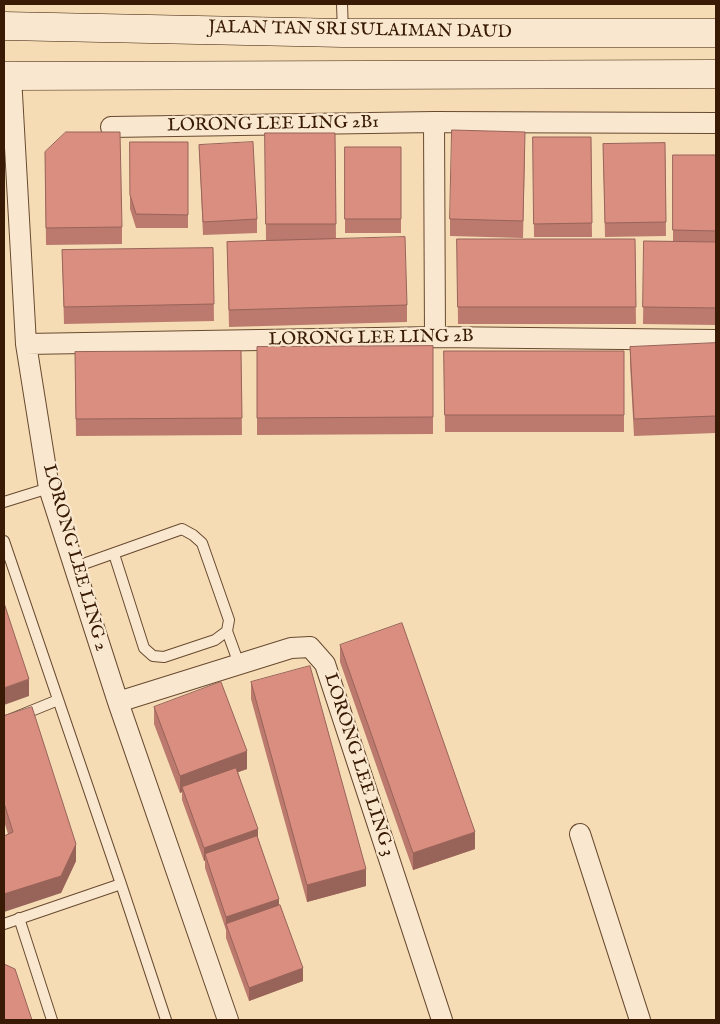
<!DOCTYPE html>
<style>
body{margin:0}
#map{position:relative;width:720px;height:1024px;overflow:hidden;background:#f6dcb5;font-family:"IM FELL English",serif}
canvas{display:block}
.frame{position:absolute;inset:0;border:5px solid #391a04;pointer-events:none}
</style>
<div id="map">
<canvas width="720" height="1024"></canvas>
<div class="frame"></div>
</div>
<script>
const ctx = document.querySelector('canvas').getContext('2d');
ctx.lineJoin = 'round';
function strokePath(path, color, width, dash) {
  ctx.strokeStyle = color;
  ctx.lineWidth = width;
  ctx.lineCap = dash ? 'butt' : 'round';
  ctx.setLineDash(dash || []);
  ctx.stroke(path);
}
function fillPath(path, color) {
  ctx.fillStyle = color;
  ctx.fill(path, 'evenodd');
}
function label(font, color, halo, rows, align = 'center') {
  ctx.font = font + ' "IM FELL English",serif';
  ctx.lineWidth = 4.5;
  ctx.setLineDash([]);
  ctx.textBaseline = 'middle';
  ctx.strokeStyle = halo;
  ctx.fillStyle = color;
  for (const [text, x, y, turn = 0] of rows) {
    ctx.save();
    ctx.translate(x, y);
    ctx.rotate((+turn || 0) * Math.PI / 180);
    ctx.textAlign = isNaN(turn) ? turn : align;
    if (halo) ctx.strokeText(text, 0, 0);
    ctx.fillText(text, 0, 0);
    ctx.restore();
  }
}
const lane = new Path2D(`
 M342 4 343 33
 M4 502 49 488
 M4 541 121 884 166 1020
 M75 567 182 529 193 535 202 543 229 620 227 631 215 640 164 657 153 656 144 648 114 554
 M227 631 239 664
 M4 722 58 700
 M19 918 52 1020
 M4 924 121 884`);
const street = new Path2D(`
 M11 76 26 344 49 488 118 702 228 1020
 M434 122 435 337
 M111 127 434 122 716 123
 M26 344 435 337 716 340
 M118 702 291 648 310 647 325 664 442 1020
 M580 834 640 1020`);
const secondary = new Path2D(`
 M4 26 343 33H716
 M4 76 716 74`);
strokePath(lane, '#684a30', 12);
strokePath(street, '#684a30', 22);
strokePath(secondary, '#391a04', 29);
strokePath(lane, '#f9e8cf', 10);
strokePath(street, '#f9e8cf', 20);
strokePath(secondary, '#f9e8cf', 28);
fillPath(new Path2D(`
 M265 133H335L336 239 407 305V322L229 327 227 242 266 241Z
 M533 137H591L592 237H534Z
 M130 142H188V228H136L130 209Z
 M665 143 666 236 605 237 603 144Z
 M199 145 257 219V233L203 235Z
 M345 147H401V233H345Z
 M525 149 523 238 450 236V219Z
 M45 152 122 227V244L46 245Z
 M673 155H716V325L643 324 644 241H673Z
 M457 239H635L636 324H458Z
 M213 248 214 321 64 324 62 250Z
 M716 343V433L634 436 630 364V347Z
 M433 346V434L257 435V347Z
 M241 351 242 435 76 436 75 352Z
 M444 351H624V432H445Z
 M340 645 475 849 413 870 340 662Z
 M251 682 366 886 307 902 251 699Z
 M154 707 247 769 238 772 279 906 303 981 249 1001 226 938V930L205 868V861H204L182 800V792L180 793 154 724Z
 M4 716 76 861 61 893 8 834 4 821Z`), '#bb7a6d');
fillPath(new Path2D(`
 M29 679V696L4 705V688Z
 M247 751V769L183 792 182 787V792L180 793V776Z
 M258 829V842L205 854V861H204V848Z
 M475 832V849L413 870V853Z
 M76 844V861L61 893 4 912V894Z
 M366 869V886L307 902V885Z
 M279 899V912L226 925V917Z
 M303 968V981L249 1001V988Z`), '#986359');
const building = new Path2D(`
 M452 130 525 132 523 221 450 219Z
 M66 132H120L122 227 46 228 45 152Z
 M265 133H335L336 224H266Z
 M533 137H591L592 223 534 224Z
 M130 142H188V215L136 214 130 195Z
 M253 142 257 219 203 222 199 145Z
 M665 143 666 222 605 223 603 144Z
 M345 147H401V219H345Z
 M673 155H716V231L673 230Z
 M405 237 407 305 229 310 227 242Z
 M457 239H635L636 307H458Z
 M644 241 716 242V308L643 307Z
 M213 248 214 304 64 307 62 250Z
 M716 343V416L634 419 630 347Z
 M433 346V417L257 418V347Z
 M241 351 242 418 76 419 75 352Z
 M444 351H624V415H445Z
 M4 603 29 679 4 688Z
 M402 623 475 832 413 853 340 645Z
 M310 666 366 869 307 885 251 682Z
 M221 682 247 751 180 776 154 707Z
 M32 707 76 844 61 876 4 894V836L13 832 4 803V716Z
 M236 768 258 829 204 848 182 787Z
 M257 836 279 899 226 917 205 854Z
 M280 905 303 968 249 988 226 924Z
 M4 964 15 969 32 1020H4Z`);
fillPath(building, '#d98e7f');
strokePath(building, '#986359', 1);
label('18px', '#391a04', '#f9e8cf', [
 ["JALAN TAN SRI SULAIMAN DAUD",360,31,1],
 ["LORONG LEE LING 2B1",273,125,-1],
 ["LORONG LEE LING 2B",371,339,-1],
 ["LORONG LEE LING 2",74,558,74],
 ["LORONG LEE LING 3",358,765,72]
]);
</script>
